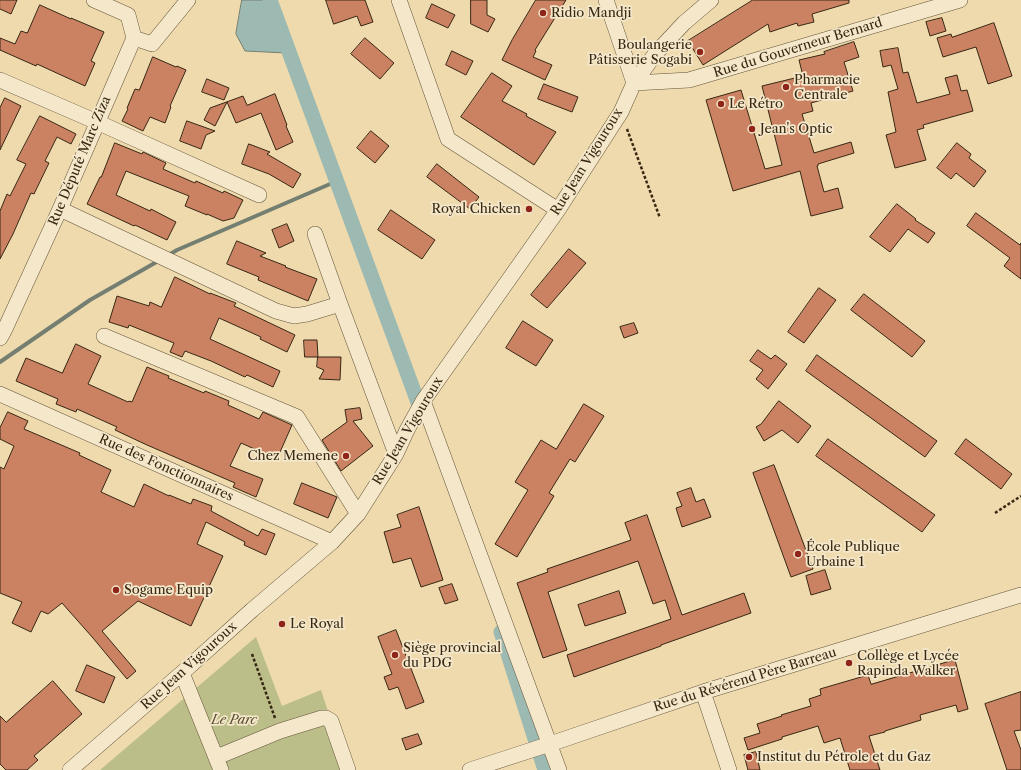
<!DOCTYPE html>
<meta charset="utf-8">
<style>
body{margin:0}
canvas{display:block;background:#eedaad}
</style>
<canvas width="1021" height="770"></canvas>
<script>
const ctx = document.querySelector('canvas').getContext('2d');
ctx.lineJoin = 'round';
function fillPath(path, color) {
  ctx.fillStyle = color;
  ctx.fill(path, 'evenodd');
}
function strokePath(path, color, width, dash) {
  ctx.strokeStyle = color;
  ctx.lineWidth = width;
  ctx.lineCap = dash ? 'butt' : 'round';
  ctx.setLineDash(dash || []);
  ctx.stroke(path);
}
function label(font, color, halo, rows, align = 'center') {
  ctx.font = font + ' "Libre Caslon Text",serif';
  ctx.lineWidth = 3.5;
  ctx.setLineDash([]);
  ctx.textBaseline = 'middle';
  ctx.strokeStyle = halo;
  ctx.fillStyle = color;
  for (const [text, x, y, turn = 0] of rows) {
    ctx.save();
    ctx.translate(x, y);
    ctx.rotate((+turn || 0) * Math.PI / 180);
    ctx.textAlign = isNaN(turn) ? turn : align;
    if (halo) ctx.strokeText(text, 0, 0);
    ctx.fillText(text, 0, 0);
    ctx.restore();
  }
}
fillPath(new Path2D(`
 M256 637 282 706 321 690 347 770H100Z`), '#bbbe88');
const water = new Path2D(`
 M242 0H266L287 53 245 51 236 34Z`);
fillPath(water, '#9cb9b2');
strokePath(water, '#747f72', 1);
strokePath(new Path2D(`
 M167 256 177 250 337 181
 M0 362 90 300 160 260`), '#747f72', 4);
strokePath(new Path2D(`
 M270 0 423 416
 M501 632 545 770`), '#9cb9b2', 15);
const building = new Path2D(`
 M0 0H17L11 14 0 9Z
 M326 0H365L373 22 361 26 357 16 334 24Z
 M471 0H487V15L495 19 488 32 471 24Z
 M536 0H566L535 50 536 51 533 57 552 65 545 80 502 60 512 40Z
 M753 0H849V3L812 14 814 22 798 26 797 23 770 32 768 24 703 65 688 41Z
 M432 4 455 15 448 28 426 18Z
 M40 5 71 19V18L104 32 91 61 95 63 85 86 37 64 36 66 0 50V38L15 44 21 31 27 33Z
 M942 18 946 31 930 36 926 22Z
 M994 23 1012 76 988 84 976 47 943 57 937 38 951 34 952 37Z
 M365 38 394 63 380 79 351 54Z
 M854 42 859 57 844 62 853 91 811 103 813 111 802 114 814 153 851 142 854 153 818 164V166H817L824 192 838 188 843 208 811 216 800 171 733 191 706 100 741 90 765 169 782 165 762 86 803 76 799 60 825 54 824 52Z
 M898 48 903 73 908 72 917 103 950 94 945 78 957 75 961 91 967 90 973 111 923 125 924 128 917 130 926 160 895 168 886 135 896 132 888 92 898 89 891 65 883 67 880 51Z
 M452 51 473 61 466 75 446 65Z
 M153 57 176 67 177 66 186 70 170 106 171 107 165 123 150 117 143 131 122 121 128 109 127 108 135 89 139 90Z
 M492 73 512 86 502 101 527 114 526 116 556 132 534 165 461 117Z
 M207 79 229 88 224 100 202 92Z
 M544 84 578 97 572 112 538 99Z
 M275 94 287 125 286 126 293 142 276 150 261 113 236 123 227 102 215 126 204 120 210 108 243 96 247 105Z
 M5 98 21 106 0 150V108Z
 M40 116 76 134 71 144 57 137 45 161 49 163 34 194 31 193 13 234 0 259V211L7 194 10 196 26 164 17 160Z
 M187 121 215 131 206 135 201 149 180 141Z
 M371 131 389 146 375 163 357 148Z
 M115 143 142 154 143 152 166 163 163 169 195 183 196 181 223 193 224 191 243 200 234 218 223 221 207 214V215L185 206 189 196 126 171 116 195 150 211 151 209 176 222 167 240 135 225 134 226 87 204 100 177H101Z
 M957 143 971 154 969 158 986 171 974 187 956 173 951 179 937 168Z
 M249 144 270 152 267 154 301 174 293 188 269 174 242 164Z
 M437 164 479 197 470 209 427 177Z
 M897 204 916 219 915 220 935 233 928 243 908 229 890 252 870 237Z
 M391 210 435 240 422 259 378 230Z
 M976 213 1020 245 1021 243V279L1004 266 1010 258 967 226Z
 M287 224 294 241 279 248 272 230Z
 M237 241 266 253 260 256 286 266 285 267 317 279 308 301 258 280 259 277 227 264Z
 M569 249 586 263 547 308 531 295Z
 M175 277 210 294V293L236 303 234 306 295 335 287 352 260 339 261 337 219 318 210 339 280 371 273 387 247 375 245 377 211 361 185 351 182 357 170 352 174 343 129 325 128 328 109 322 117 296 149 306 150 302 161 307Z
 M819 288 836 300 804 343 788 332Z
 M864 294 925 341 912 357 851 310Z
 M523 321 553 340 536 366 506 348Z
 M634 323 638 333 624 338 620 327Z
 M304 340H317L318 357H305Z
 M76 344 101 356 88 384 128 402 129 401 132 402 147 367 169 376 168 378 204 393 205 391 229 401 228 405 259 419 263 412 292 425 277 459 241 443 230 466 263 479 256 497 233 487 235 483 147 445 115 430 117 427 77 409 76 412 56 404 58 399 16 381 26 358 62 373Z
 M758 350 771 359 775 355 787 364 768 389 756 379 763 370 750 361Z
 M817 355 937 441 925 457 806 371Z
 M318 357H341L340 380 319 379 324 370 317 367Z
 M779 401 811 426 798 443 782 430 764 441 756 427 761 424Z
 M584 404 604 416 575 462 570 459 549 493 554 496 517 557 495 544 528 490 515 482 541 440 556 449Z
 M360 408 362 419 353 421 373 446 341 471 322 440 347 422 345 410Z
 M8 412 28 421 24 429 80 453 79 455 111 470 101 492 134 507 144 484 169 496V495L191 504 193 499 212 506 211 511 258 536 262 529 275 534 266 555 244 545 245 542 206 522 197 544 223 556 191 626 138 601 102 631 136 671 127 679 93 638 62 603 48 614 41 611 31 632 12 623 22 602 0 593V467L4 469 14 446 0 439V428Z
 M828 439 935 515 922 532 816 456Z
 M966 439 1012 474 1001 489 955 454Z
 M774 465 813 569 791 577 753 473Z
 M302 483 337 497 328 518 294 504Z
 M691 488 696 502 704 499 711 517 682 527 676 508 682 506 677 493Z
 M419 507 443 580 421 587 411 558 393 563 384 532 401 527 397 515Z
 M647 515 682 615 744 593 751 613 661 645V646L574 677 567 655 671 619 665 600 653 604 638 561 548 592 567 650 543 658 517 583 548 572 547 569 631 540 625 523Z
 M825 570 831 589 811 595 806 576Z
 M452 584 458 600 445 604 439 588Z
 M619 591 626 613 585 626 578 605Z
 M396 630 424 702 406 709 398 687 389 690 384 677 392 674 378 637Z
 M955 660 968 709 958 712 956 705 920 715 921 720 885 731V732L869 736 880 770H850L840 738 824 743 818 726 782 737V739L748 750 744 738 760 733 757 724 782 716 781 715 811 706 809 699 821 695 820 689 868 675 871 684Z
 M87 665 115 677 104 703 76 691Z
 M53 681 82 714 34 756 38 760 27 770H6L0 764V716L6 722Z
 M1021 692V730L1014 731 1021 750V770H1007L985 704Z
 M418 734 422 744 406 750 402 739Z
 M756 752 760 770H748L744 755Z`);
fillPath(building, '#cb8263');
strokePath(building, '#372713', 1);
const minor = new Path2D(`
 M399 0 448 139 558 210
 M606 0 634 83 689 80 960 0
 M134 38 152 44 188 0
 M0 80 97 122 259 195
 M60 209 276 311 294 316 307 314 340 304
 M315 234 340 304 396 454
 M104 336 297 417 358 514
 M0 338 5 329 60 209 134 38 128 15 94 0
 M0 394 332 542
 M423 401 559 770
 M182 673 221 770
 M703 692 729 770
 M217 757 280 731 322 718H326L331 721 348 770
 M70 770 182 673 252 610 332 542 358 514 396 454 407 430 423 401 558 210 621 112 634 83 656 53 684 23 711 0
 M470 770 550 744 703 692 1021 595`);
strokePath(minor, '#65543a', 16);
strokePath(new Path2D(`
 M627 129 660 218
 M995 513 1021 496
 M252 654 275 718`), '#372713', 2.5, [3, 2]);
strokePath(minor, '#f4e7ca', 15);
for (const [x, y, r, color] of [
 [543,13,4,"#8f2418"],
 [700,52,4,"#8f2418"],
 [786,87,4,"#8f2418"],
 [721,104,4,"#8f2418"],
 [752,129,4,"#8f2418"],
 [529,209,4,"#8f2418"],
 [346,456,4,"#8f2418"],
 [798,554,4,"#8f2418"],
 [116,590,4,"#8f2418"],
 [282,624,4,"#8f2418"],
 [395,655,4,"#8f2418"],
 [849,663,4,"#8f2418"],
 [749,757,4,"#8f2418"]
]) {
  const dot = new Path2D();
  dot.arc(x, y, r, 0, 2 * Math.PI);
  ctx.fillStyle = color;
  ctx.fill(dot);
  strokePath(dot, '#f4e7ca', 1.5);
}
label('13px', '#372713', '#f4e7ca', [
 ["Ridio Mandji",551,13],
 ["Boulangerie",692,45,"right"],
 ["Pâtisserie Sogabi",692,60,"right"],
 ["Pharmacie",794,80],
 ["Centrale",794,95],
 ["Le Rétro",729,104],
 ["Jean's Optic",760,129],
 ["Royal Chicken",521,209,"right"],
 ["Chez Memene",338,456,"right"],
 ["École Publique",806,547],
 ["Urbaine 1",806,562],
 ["Sogame Equip",124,590],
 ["Le Royal",290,624],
 ["Siège provincial",403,648],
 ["du PDG",403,663],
 ["Collège et Lycée",857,656],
 ["Rapinda Walker",857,671],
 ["Institut du Pétrole et du Gaz",757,757]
], 'left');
label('13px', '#372713', '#f4e7ca', [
 ["Rue du Gouverneur Bernard",798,48,-17],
 ["Rue Député Marc Ziza",80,161,-67],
 ["Rue Jean Vigouroux",587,162,-58],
 ["Rue Jean Vigouroux",408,431,-59],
 ["Rue des Fonctionnaires",166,468,24],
 ["Rue Jean Vigouroux",189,666,-42],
 ["Rue du Révérend Père Barreau",745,680,-17]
]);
label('italic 13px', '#584d30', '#f4e7ca', [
 ["Le Parc",234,720]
]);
</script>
